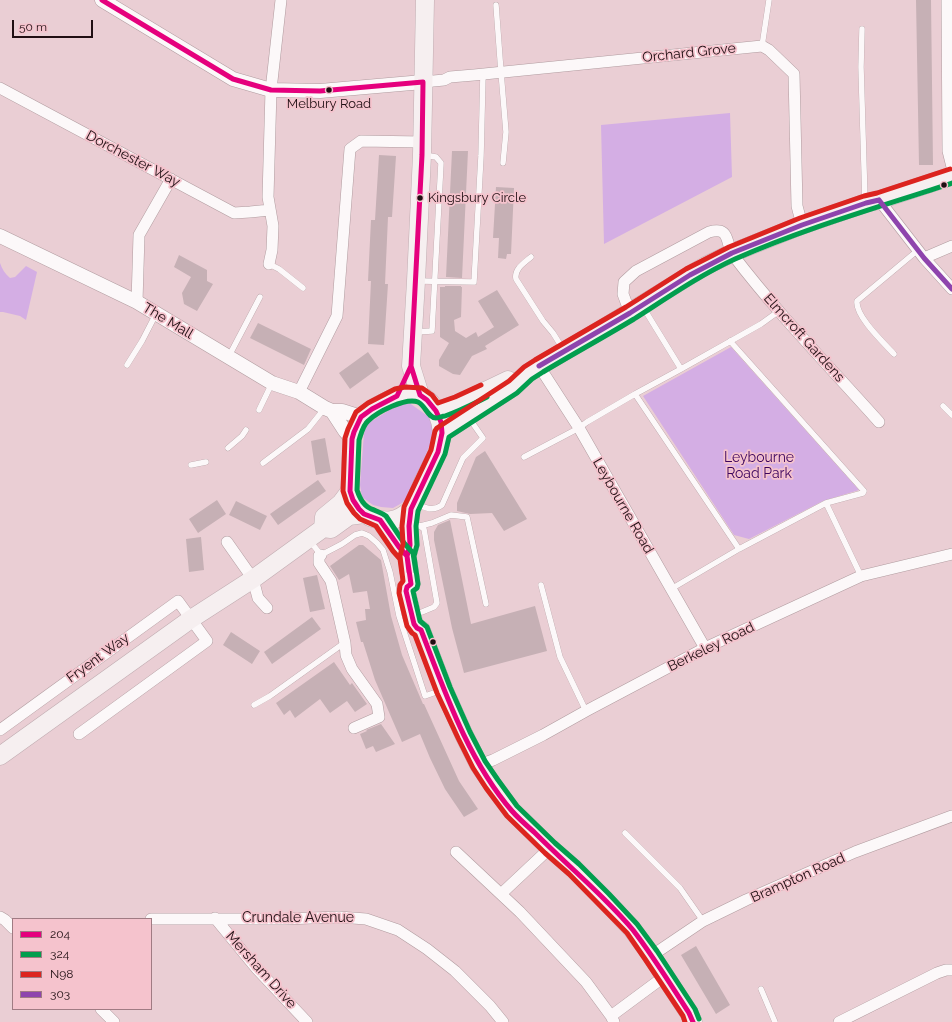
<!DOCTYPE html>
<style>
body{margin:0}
#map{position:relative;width:952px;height:1022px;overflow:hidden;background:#eaced4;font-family:Raleway,sans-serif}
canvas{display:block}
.legend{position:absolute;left:12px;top:918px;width:140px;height:92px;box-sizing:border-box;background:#f5c3cd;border:1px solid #a07b83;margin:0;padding:5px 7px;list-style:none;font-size:12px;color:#200f13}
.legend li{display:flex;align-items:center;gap:8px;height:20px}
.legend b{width:20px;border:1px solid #a07b83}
.scale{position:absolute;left:12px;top:20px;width:81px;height:18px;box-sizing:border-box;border:2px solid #200f13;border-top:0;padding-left:5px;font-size:12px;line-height:14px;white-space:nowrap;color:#200f13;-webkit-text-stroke:3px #f5c3cd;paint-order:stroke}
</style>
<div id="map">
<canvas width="952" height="1022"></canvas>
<ul class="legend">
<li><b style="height:5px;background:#e5007d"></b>204</li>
<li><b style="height:5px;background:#029e4e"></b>324</li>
<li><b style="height:5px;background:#dc241f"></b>N98</li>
<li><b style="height:5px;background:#8e44ad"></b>303</li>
</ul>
<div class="scale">50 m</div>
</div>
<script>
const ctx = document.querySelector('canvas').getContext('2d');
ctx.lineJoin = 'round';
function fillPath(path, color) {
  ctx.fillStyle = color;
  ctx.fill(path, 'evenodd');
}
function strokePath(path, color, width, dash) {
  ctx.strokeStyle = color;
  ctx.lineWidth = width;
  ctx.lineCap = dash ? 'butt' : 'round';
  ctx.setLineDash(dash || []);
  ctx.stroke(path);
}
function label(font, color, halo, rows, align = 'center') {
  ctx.font = font + ' Raleway,sans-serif';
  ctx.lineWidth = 3.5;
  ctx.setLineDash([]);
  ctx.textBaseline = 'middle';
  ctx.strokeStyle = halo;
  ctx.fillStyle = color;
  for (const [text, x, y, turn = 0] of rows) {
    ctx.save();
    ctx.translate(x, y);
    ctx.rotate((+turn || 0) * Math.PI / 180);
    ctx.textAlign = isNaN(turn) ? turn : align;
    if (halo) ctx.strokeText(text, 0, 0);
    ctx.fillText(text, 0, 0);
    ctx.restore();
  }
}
fillPath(new Path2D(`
 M730 113 732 177 604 244 601 125Z
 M0 263C2 269 5 274 10 278L15 277 26 266 37 272 26 320 20 316 3 312H0Z
 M731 347 859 490 823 501 749 539 734 535 643 396Z
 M408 402 429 417 432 426 433 437 409 496 402 503 393 508 381 507 373 505 362 497 360 485 364 433 367 424 401 403Z`), '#d4aee4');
fillPath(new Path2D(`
 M916 0H931L933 165H919Z
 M452 151H468L462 278 446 277Z
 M379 155 396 156 392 217H388L385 284H388L384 345 368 344 371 281H368L371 220H375Z
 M496 187 514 188 511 254H507L506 259 498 258 499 238H493Z
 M179 255 207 270V281L213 284 197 311 184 304 182 293 191 277 174 267Z
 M445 286H461V287H462L461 317 454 320 455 331 466 338 476 332 478 337 494 327 478 301 497 290 519 325 485 346 487 349 472 356 460 375 453 374 439 366V360L449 343 440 337V287H445Z
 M258 323 311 349 304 365 250 338Z
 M368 352 379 368 350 389 339 373Z
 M325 438 331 472 316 475 311 441Z
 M485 451 527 519 504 531 492 513 470 514 457 511V503L476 457Z
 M318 480 326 491 278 525 270 514Z
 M217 500 226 514 198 533 189 519Z
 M236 501 267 516 260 530 229 515Z
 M450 520 471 624 535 606 547 651 464 673 452 628 434 540V532L438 525Z
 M201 537 204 570 189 572 186 539Z
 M359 545H363L381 560 391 616 402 655 423 704H424L459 781 478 809 464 817 445 789 430 758 420 734 402 742 375 680 363 642H361L356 622 366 620 365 609H370L367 591 353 593 349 574 339 580 330 566Z
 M317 575 325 609 310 612 303 578Z
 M312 617 321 629 272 664 264 652Z
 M231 632 260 651 252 664 223 645Z
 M334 662 350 685 352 683 367 704 355 712 347 701 330 713 320 699 295 718 290 710 284 715 276 703Z
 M381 724 395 744 376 752 373 746 366 749 360 734 367 731 366 730Z
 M696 946 730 1005 716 1014 681 955Z`), '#c6b0b5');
const service = new Path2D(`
 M496 5 501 72 506 132 503 163
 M862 29 861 67 865 201
 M762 46 769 0
 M531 257C524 263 514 269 516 279L543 321 553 333 563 349
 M269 264 279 269 303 288
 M419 281 474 282 481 156 483 74
 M643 307 681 369
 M415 332 432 331 441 163 436 157 424 155
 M894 354C884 343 855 316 857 301L918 250
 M229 356 260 297
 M127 365 142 341 156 314
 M635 394 739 549
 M943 406 952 415
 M259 410 272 383
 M228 448 242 436 246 430
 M524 457 579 428 587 422 635 394 681 369 761 324 779 311
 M263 463 308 429 324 409
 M191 465 206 462
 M826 503 861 576
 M416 504C427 508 432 512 442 505L463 458 483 438 469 418
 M412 526H420L432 523 451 515 467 517 486 604
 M420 526 424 529 437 603 434 607 422 612
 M310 541 321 555 342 544 355 535 362 533 369 536 377 543 383 550 390 572 399 616 425 696 442 690
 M541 585 560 657 586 711
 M671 589 739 549 826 503 863 493 864 491 730 341
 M254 705 270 696 344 643
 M625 833 680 888 703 921
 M761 989 775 1022`);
const minor = new Path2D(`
 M947 0 948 151 952 167
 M423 82 444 80 450 77 474 75 762 46 769 50 794 74 797 206 802 225
 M0 88 234 213 250 212 270 210
 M879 200 924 258 952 289
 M924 258 952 246
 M269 264 272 250 273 226 268 197 271 90 281 0
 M137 302 139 235 171 179
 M630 313 623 294 624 282 636 271 709 232C731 226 725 243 733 255 778 314 830 367 879 422
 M539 366 579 428 705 648
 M299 392 337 316 350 149 361 141 422 142
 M227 542 253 579 258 598 267 608
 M321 555 319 556V563L331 581 345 643 346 655 352 669 377 704 379 717 354 728
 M0 730 178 601 207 641 79 734
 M479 765 493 760 543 735 586 711 705 648 861 576 952 554
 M456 852 520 912 586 982 611 1016 614 1022
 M501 894 550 848
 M0 917 5 920 13 928
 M215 918 257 969 307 1022
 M151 919H284L339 917 366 919 398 930 427 949 455 971 490 1006 503 1022
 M651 955 660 950 703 921 746 900 855 852 952 816
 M101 1009 114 1022
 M611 1016 665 976
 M839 1022 937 973 946 970H952`);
const tertiary = new Path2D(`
 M102 0 233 79 271 90 320 91 423 82
 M0 236 137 302 272 383 299 392 325 408 332 411H342L361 417
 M332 411 345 431 352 439`);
const primary = new Path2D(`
 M405 394C410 394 416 394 420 395 436 402 444 424 441 440 439 454 429 469 423 482 420 489 414 505 410 510 397 522 386 523 370 517 367 515 365 515 362 513 356 507 353 499 350 491L352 439C354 432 357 421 363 416 371 408 393 397 405 394Z
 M420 395 411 366 416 281 422 155 425 0
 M436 411 458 404 508 380
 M442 433 513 387 528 373 539 366 599 331 705 266 732 253 802 225 866 203 879 200 952 176
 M411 509 409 526 410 545 407 556 411 584 407 587 406 591 414 624 417 628 421 630 444 690 464 735 479 765 492 784 512 811 550 848 574 869 604 899 632 929 651 955 689 1013 693 1022
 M380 520 399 547 407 556
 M323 528 331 529 349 516 364 514
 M0 756 191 619 253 579 322 529 323 528 324 517 341 503 350 491`);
strokePath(service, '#b09b9f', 6);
strokePath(minor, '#b09b9f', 12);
strokePath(tertiary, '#b09b9f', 15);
strokePath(primary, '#c0acb1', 19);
strokePath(service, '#fcf8f9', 5.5);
strokePath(minor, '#fcf8f9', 11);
strokePath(tertiary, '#fcf8f9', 14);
strokePath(primary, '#f6eff0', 18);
strokePath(new Path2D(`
 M102 0 233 79 271 90 320 91 423 82
 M423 82 422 155 411 366 420 395 427 400 436 411 441 422 442 433 438 452 411 509 409 526 410 545 407 556 411 584 407 587 406 591 414 624 417 628 421 630C445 692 468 760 512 811 518 818 526 825 534 832 557 855 581 876 604 899 614 909 624 919 633 930 653 956 671 985 689 1013L693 1022
 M409 572 407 556 399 547 380 520 364 514 359 509 353 500 350 491 352 439 354 432 361 417 372 409 397 396 411 366 412 347`), '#e5007d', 5);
strokePath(new Path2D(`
 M416 572 413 553 404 543 386 516C382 513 378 512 374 510 364 507 360 499 357 490L359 440C361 434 363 425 368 421 377 412 406 397 418 402 425 405 428 418 436 418 439 418 442 416 445 416 460 411 473 404 487 397
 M699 1019 695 1009 657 951 637 924 609 894 579 864 555 843 517 806 498 780 485 761 470 732 450 687 427 627 420 621 413 591 417 588 418 584 414 556 417 545 416 526 418 511 445 454 449 437 517 393 532 379 543 372C573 354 604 337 634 319 667 298 700 275 735 259 805 228 879 207 952 183`), '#029e4e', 5);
strokePath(new Path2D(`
 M402 574 400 559 393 551 376 526 360 519 354 513 347 503 343 491 345 438 348 429 356 412 368 403 395 389 405 387 422 388 432 395 438 403 455 397 481 385
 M685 1022 683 1016 645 959 627 933 569 874 545 853 507 816 486 788 473 768 458 738 437 693 415 635 412 633 407 626 399 593 400 585 403 581 400 556 403 544 402 526 404 507 431 450 435 431 437 428 509 381 524 367 535 360 626 307 686 269 729 247 800 218 864 196 877 193 950 169`), '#dc241f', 5);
strokePath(new Path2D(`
 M879 200 924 258 952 289
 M539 366 630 313 690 275 732 253 802 225 866 203 879 200`), '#8e44ad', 5);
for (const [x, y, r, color] of [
 [329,90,3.5,"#200f13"],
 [944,185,3.5,"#200f13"],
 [420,198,3.5,"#200f13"],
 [433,642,3.5,"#200f13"]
]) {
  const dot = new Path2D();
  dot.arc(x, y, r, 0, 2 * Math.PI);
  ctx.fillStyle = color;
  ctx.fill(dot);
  strokePath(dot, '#f5c3cd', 1.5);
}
label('13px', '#200f13', '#f5c3cd', [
 ["Melbury Road",329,104],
 ["Kingsbury Circle",428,198,"left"]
]);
label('14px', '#200f13', '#f5c3cd', [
 ["Orchard Grove",689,53,-6],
 ["Dorchester Way",133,159,28],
 ["The Mall",168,321,31],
 ["Elmcroft Gardens",804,338,48],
 ["Leybourne Road",623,506,60],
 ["Berkeley Road",711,647,-26],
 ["Fryent Way",98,658,-36],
 ["Brampton Road",798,878,-24],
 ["Crundale Avenue",298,918],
 ["Mersham Drive",261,970,48]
]);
label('14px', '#3b045e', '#f5c3cd', [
 ["Leybourne",759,458],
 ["Road Park",759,474]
]);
</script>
